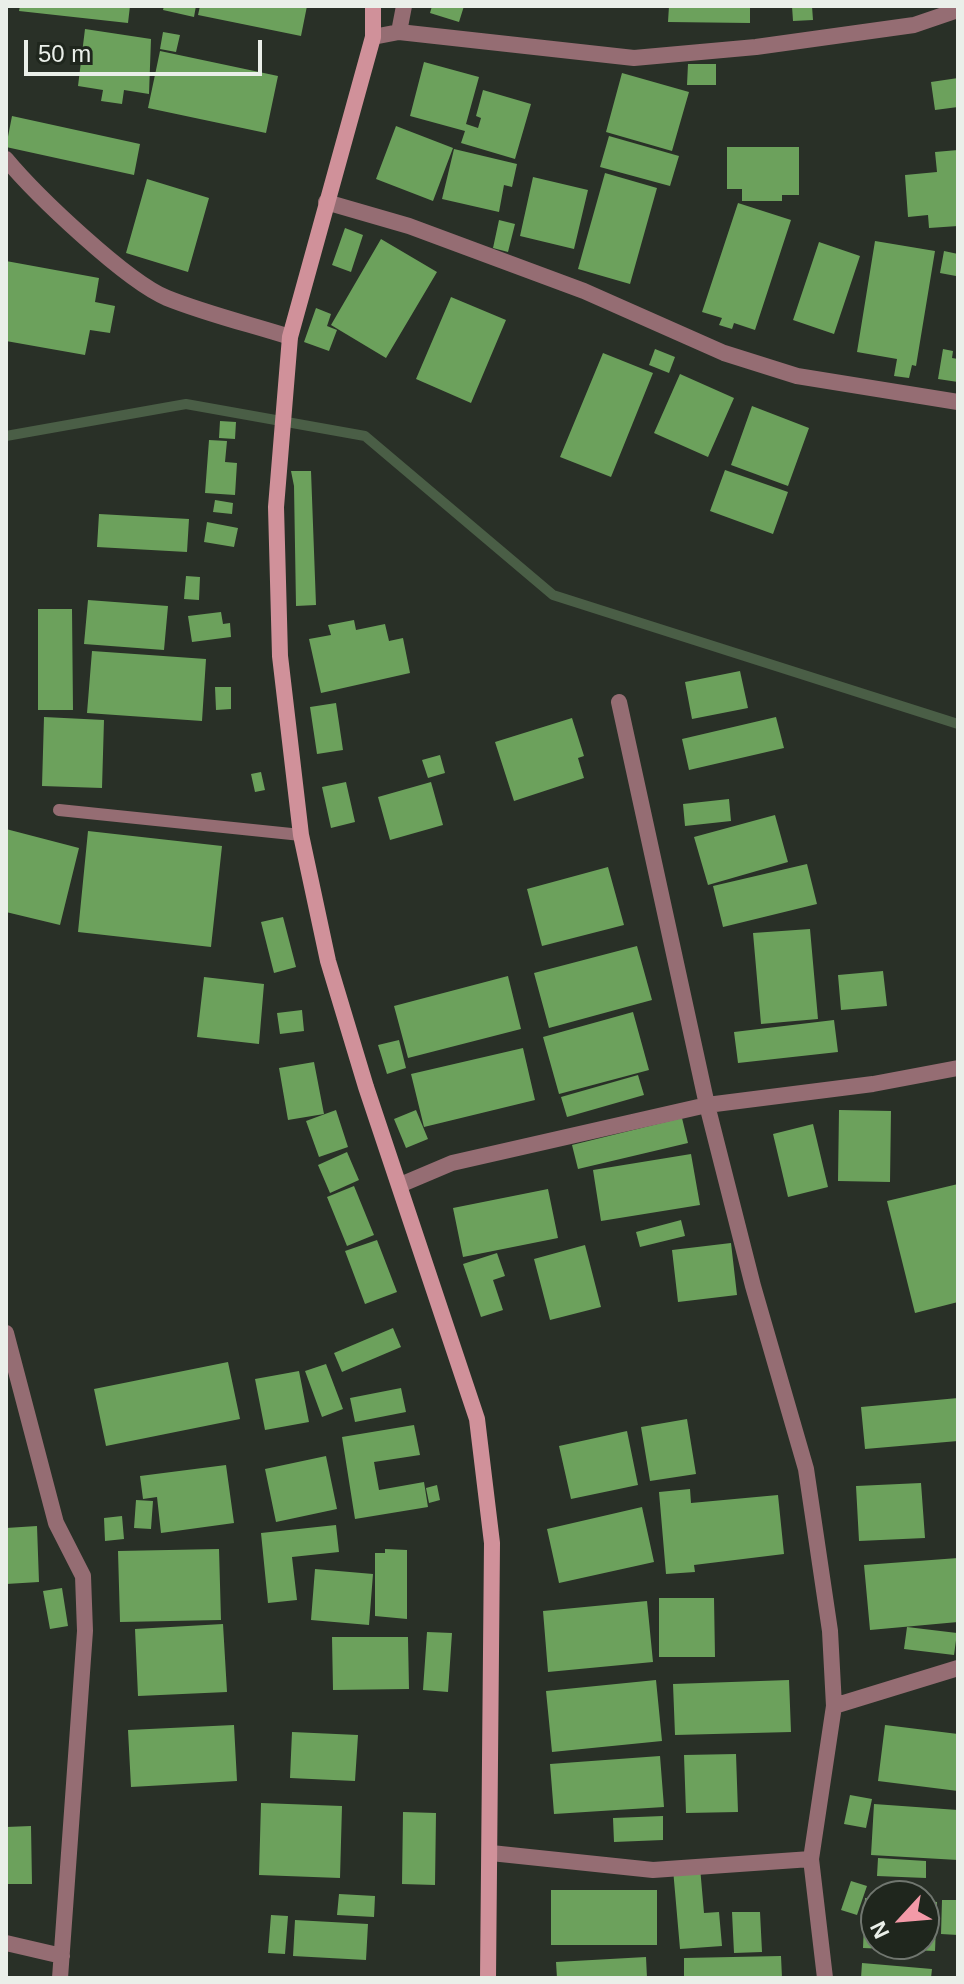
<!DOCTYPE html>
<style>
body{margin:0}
#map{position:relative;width:964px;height:1984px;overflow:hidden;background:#293027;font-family:Arial,sans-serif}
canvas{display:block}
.frame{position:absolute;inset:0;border:8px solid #eaefe9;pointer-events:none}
.north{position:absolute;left:860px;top:1880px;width:80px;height:80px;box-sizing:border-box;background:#1f261d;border:2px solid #70766f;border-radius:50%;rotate:244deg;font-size:22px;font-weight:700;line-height:32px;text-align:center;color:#eaefe9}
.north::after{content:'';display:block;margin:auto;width:28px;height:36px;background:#f39aa8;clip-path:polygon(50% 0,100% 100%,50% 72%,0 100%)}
.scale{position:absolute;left:24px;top:40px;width:238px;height:36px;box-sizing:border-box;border:4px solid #eaefe9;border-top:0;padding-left:10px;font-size:24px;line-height:28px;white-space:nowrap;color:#eaefe9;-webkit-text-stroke:6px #1f261d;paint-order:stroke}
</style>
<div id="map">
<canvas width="964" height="1984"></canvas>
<div class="frame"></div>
<div class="north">N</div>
<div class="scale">50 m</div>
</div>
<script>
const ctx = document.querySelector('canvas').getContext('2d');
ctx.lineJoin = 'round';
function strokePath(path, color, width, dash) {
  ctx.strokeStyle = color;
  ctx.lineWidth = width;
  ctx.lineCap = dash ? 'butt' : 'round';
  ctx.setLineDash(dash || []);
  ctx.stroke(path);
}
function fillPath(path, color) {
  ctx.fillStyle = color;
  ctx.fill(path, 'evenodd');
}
strokePath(new Path2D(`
 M6 436 186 404 365 436 553 595 958 724`), '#4a5e46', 10);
fillPath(new Path2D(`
 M20 6H130L128 23 19 11Z
 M164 6H196L194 17 163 10Z
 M200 6H307L301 36 198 15Z
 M432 6H464L459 22 430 13Z
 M669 6H750V23L668 22Z
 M792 6H812L813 20 793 21Z
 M85 29 151 39 149 94 124 90 122 104 101 101 103 90 78 86Z
 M163 32 180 35 176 52 160 49Z
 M160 51 278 76 266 133 148 108Z
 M424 62 479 77 466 124 478 128 481 118 476 116 483 90 531 104 515 159 461 143 465 131 410 116Z
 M688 64H716V85H687Z
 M622 73 689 92 672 151 606 132Z
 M958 78V107L935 110 931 82Z
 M12 116 140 144 134 175 6 147Z
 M396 126 453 148 433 201 376 179Z
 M609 136 679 156 670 186 600 167Z
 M727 147H799V195H782V201H742V189H727Z
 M454 149 517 164 512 187 504 185 499 212 442 199Z
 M958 150V226L929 228 928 215 908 217 905 175 937 172 935 152Z
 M605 173 657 188 630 284 578 269Z
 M533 177 588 190 574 249 520 236Z
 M147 179 209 198 188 272 126 253Z
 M738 203 791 220 755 330 734 323 732 329 719 325 722 318 702 312Z
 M499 220 515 224 508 252 493 248Z
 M345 228 363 235 351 272 332 265Z
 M381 239 437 272 386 358 331 325Z
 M875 241 935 251 916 366 912 365 909 378 894 376 897 359 857 352Z
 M819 242 860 256 834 334 793 320Z
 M944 251 958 254 956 276 940 273Z
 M6 261 99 278 95 302 115 306 110 333 90 330 85 355 6 341Z
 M451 297 506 320 471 403 416 379Z
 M316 308 331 314 327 326 337 330 329 351 304 342Z
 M655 349 675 357 669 373 649 365Z
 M943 349 953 351 952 358 958 359V382L938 379Z
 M603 353 653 373 611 477 560 457Z
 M680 374 734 398 708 457 654 433Z
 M752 406 809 428 788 486 731 465Z
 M220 421 236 422 235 439 219 438Z
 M209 440 227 441 225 462 237 463 235 495 205 493Z
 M725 470 788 492 773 534 710 511Z
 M291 471H311L316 605 296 606 294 486Z
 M215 500 233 503 232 514 213 512Z
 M99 514 189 519 187 552 97 547Z
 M207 522 238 528 234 547 204 542Z
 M186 576 200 577 199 600 184 599Z
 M88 600 168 606 164 650 84 644Z
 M38 609H72L73 710H38Z
 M221 612 223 624 230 623 231 637 192 642 188 616Z
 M354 620 356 630 385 624 389 641 403 638 410 673 321 693 309 639 331 635 328 625Z
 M92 651 206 659 202 721 87 713Z
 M740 671 748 708 692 719 685 682Z
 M215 687H231V709L216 710Z
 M336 703 343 750 317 754 310 707Z
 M44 717 104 720 102 788 42 786Z
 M776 717 784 748 689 770 682 739Z
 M572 718 584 756 578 758 584 778 514 801 495 742Z
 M440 755 445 773 428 778 422 760Z
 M261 772 265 790 255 792 251 774Z
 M346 782 355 822 331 828 322 787Z
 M431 782 443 825 390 840 378 797Z
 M729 799 731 821 685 826 683 804Z
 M775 815 788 862 708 885 694 837Z
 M6 829 79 848 60 925 6 912Z
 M88 831 222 846 211 947 78 932Z
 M807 864 817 904 723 927 713 886Z
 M608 867 624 925 542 946 527 889Z
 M283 917 296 967 274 973 261 922Z
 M810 929 818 1019 761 1024 753 933Z
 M637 946 652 1000 549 1028 534 973Z
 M883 971 887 1006 841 1010 838 975Z
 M508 976 521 1029 408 1058 394 1006Z
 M204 977 264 984 259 1044 197 1037Z
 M302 1010 304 1031 280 1034 277 1013Z
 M633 1012 649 1070 559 1094 543 1037Z
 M834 1020 838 1052 738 1063 734 1032Z
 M399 1040 406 1068 387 1074 378 1045Z
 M523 1048 535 1100 424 1127 411 1074Z
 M314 1062 324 1114 288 1120 279 1068Z
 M638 1075 644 1095 567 1117 561 1097Z
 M336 1110 348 1147 319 1157 306 1121Z
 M416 1110 428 1139 406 1148 394 1119Z
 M839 1110 891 1111 890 1182 838 1181Z
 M682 1118 688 1143 578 1169 572 1145Z
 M813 1124 828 1187 788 1197 773 1134Z
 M347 1152 359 1180 330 1193 318 1165Z
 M691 1154 700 1205 601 1221 593 1170Z
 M958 1184V1302L915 1313 887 1201Z
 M354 1186 374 1235 347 1246 327 1197Z
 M548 1189 558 1238 463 1257 453 1208Z
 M681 1220 685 1236 640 1247 636 1232Z
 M377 1240 397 1292 365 1304 345 1251Z
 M731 1243 737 1295 678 1302 672 1250Z
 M585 1245 601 1307 550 1320 534 1259Z
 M497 1253 505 1276 493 1280 503 1310 481 1317 463 1264Z
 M393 1328 401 1347 342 1372 334 1353Z
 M228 1362 240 1419 106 1446 94 1389Z
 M326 1364 343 1409 322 1417 305 1371Z
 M299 1371 309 1422 265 1430 255 1379Z
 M401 1388 406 1412 355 1422 350 1398Z
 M958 1398V1441L865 1449 861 1407Z
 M687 1419 696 1474 650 1481 641 1427Z
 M414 1425 420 1455 374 1462 379 1490 424 1482 428 1507 355 1519 342 1437Z
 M627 1431 638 1485 571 1499 559 1446Z
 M326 1456 337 1509 276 1522 265 1469Z
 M226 1465 234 1523 161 1533 157 1497 143 1499 140 1476Z
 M921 1483 925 1538 859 1541 856 1486Z
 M437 1485 440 1500 429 1503 426 1488Z
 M690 1489 691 1503 778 1495 784 1554 694 1565 695 1572 666 1574 659 1492Z
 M136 1500 153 1501 151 1529 134 1528Z
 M642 1507 654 1562 559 1583 547 1529Z
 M122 1516 124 1539 105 1541 104 1518Z
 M336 1525 339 1552 292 1557 297 1600 268 1603 261 1533Z
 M37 1526 39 1582 6 1584V1528Z
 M219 1549 221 1620 120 1622 118 1551Z
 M385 1549 407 1550V1619L375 1616V1553H385Z
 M958 1558V1622L870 1630 864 1565Z
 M315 1569 373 1574 369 1625 311 1620Z
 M62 1588 68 1626 50 1629 43 1591Z
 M659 1598H714L715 1657H659Z
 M647 1601 653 1662 548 1672 543 1611Z
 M223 1624 227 1692 138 1696 135 1629Z
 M907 1627 957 1633 954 1655 904 1649Z
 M427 1632 452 1633 448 1692 423 1690Z
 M332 1637H408L409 1689 333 1690Z
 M656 1680 662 1741 552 1752 546 1691Z
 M789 1680 791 1732 675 1735 673 1684Z
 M234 1725 237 1781 131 1787 128 1730Z
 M885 1725 958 1734V1791L878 1781Z
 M292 1732 358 1735 355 1781 290 1778Z
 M736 1754 738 1812 686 1813 684 1755Z
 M660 1756 664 1807 554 1814 550 1764Z
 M850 1795 872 1799 866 1828 844 1824Z
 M261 1803 342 1806 340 1878 259 1875Z
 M874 1804 958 1810V1860L871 1855Z
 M403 1812 436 1813 435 1885 402 1884Z
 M663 1816V1840L614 1842 613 1818Z
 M31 1826 32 1884H6V1827Z
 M878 1858 926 1861V1878L877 1876Z
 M700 1867 704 1913 719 1912 722 1946 680 1949 673 1869Z
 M851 1881 867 1886 857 1915 841 1910Z
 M551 1890H657V1945H551Z
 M339 1894 375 1896 374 1917 337 1915Z
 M865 1898 876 1899V1944H924V1901L937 1902 935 1951 863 1948Z
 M942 1900H958V1935L941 1934Z
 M732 1912H760L762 1952 734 1953Z
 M271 1915 288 1916 285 1954 268 1953Z
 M295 1920 368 1924 366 1960 293 1956Z
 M781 1956 782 1978H684V1958Z
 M646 1957 647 1978H557L556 1962Z
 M862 1963 932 1969 931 1978H861Z`), '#6ca15c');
strokePath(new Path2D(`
 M59 810 301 835`), '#956d73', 12);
strokePath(new Path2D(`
 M399 32 404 6
 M373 37 399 32 634 58 756 47 914 25 958 10
 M6 159C36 195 126 281 167 298 207 314 249 324 290 337
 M326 202 409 226 584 291 724 353 797 376 958 402
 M619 702 707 1105 753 1286 806 1469 830 1631 834 1706 811 1859 825 1978
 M400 1185 452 1163 707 1105 873 1084 958 1068
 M6 1333 56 1523 83 1576 85 1631 60 1978
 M834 1706 958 1668
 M491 1853 653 1870 811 1859
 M6 1943 62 1956`), '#956d73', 16);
strokePath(new Path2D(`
 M373 6V37L290 337 276 507 280 656 301 835 328 961 366 1087 477 1419 492 1543 488 1978`), '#d0919a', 16);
</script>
